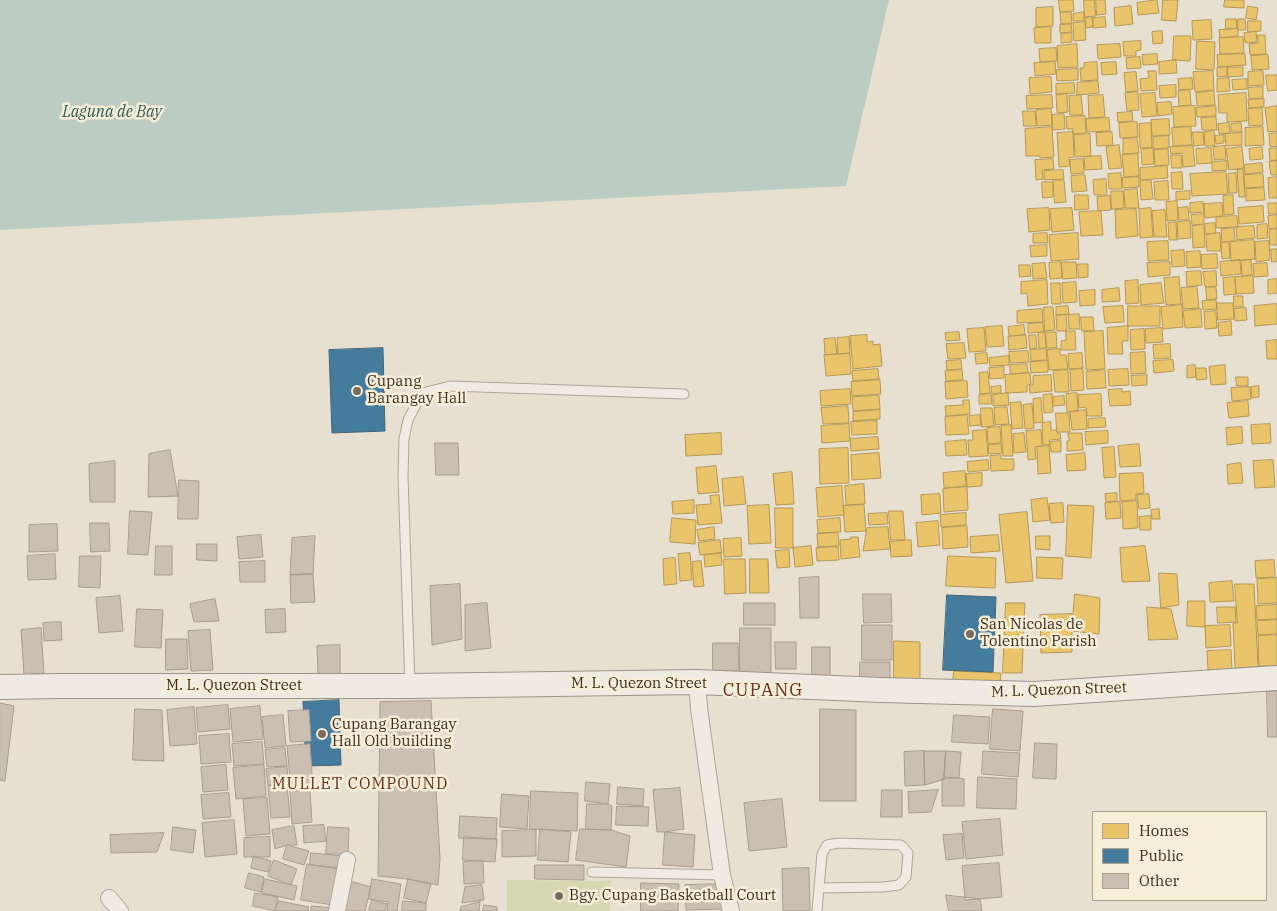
<!DOCTYPE html>
<style>
body{margin:0}
#map{position:relative;width:1277px;height:911px;overflow:hidden;background:#e7e0d1;font-family:"IBM Plex Serif",serif}
canvas{display:block}
.legend{position:absolute;left:1092px;top:811px;width:175px;height:90px;box-sizing:border-box;background:#f7eed8;border:1px solid #ada18e;margin:0;padding:6px 9px;list-style:none;font-size:15px;color:#3d2e20}
.legend li{display:flex;align-items:center;gap:10px;height:25px}
.legend b{width:25px;border:1px solid #ada18e}
</style>
<div id="map">
<canvas width="1277" height="911"></canvas>
<ul class="legend">
<li><b style="height:14px;background:#e9c46a"></b>Homes</li>
<li><b style="height:14px;background:#457b9d"></b>Public</li>
<li><b style="height:14px;background:#cbbfb2"></b>Other</li>
</ul>
</div>
<script>
const ctx = document.querySelector('canvas').getContext('2d');
ctx.lineJoin = 'round';
function fillPath(path, color) {
  ctx.fillStyle = color;
  ctx.fill(path, 'evenodd');
}
function strokePath(path, color, width, dash) {
  ctx.strokeStyle = color;
  ctx.lineWidth = width;
  ctx.lineCap = dash ? 'butt' : 'round';
  ctx.setLineDash(dash || []);
  ctx.stroke(path);
}
function label(font, color, halo, rows, align = 'center') {
  ctx.font = font + ' "IBM Plex Serif",serif';
  ctx.lineWidth = 5;
  ctx.setLineDash([]);
  ctx.textBaseline = 'middle';
  ctx.strokeStyle = halo;
  ctx.fillStyle = color;
  for (const [text, x, y, turn = 0] of rows) {
    ctx.save();
    ctx.translate(x, y);
    ctx.rotate((+turn || 0) * Math.PI / 180);
    ctx.textAlign = isNaN(turn) ? turn : align;
    if (halo) ctx.strokeText(text, 0, 0);
    ctx.fillText(text, 0, 0);
    ctx.restore();
  }
}
fillPath(new Path2D(`
 M507 880 611 881 610 911H507Z`), '#d6d7b3');
fillPath(new Path2D(`
 M0 0H889L846 186 0 230Z`), '#bcccc2');
const homes = new Path2D(`
 M1059 0H1073L1074 11 1060 12Z
 M1084 0H1094L1096 16 1085 17Z
 M1096 0H1105L1106 14 1097 15Z
 M1157 0 1159 13 1138 15 1137 3Z
 M1163 0H1178L1176 21 1162 20Z
 M1225 0H1244V8L1224 7Z
 M1131 6 1133 24 1115 26 1114 8Z
 M1248 6 1258 8 1256 20 1246 18Z
 M1053 7V26L1036 27V8Z
 M1071 12 1072 24H1061L1060 13Z
 M1084 12V21H1073V14Z
 M1092 17 1093 27 1086 28 1085 18Z
 M1105 17 1106 27 1093 28V18Z
 M1226 19H1236L1237 28 1226 29Z
 M1238 19H1245L1246 30H1238Z
 M1211 20 1212 39 1193 40 1192 21Z
 M1248 21H1261V31L1248 32Z
 M1085 22 1086 40 1074 41 1073 23Z
 M1071 24 1072 32 1060 33V25Z
 M1051 27V43H1035L1034 28Z
 M1238 29V36L1220 38 1219 30Z
 M1162 31 1163 43 1153 44 1152 32Z
 M1256 32 1257 42 1245 43 1244 33Z
 M1072 33V42L1061 43V34Z
 M1258 35H1265L1266 54 1250 55 1249 44 1258 43Z
 M1174 36H1191L1190 61 1173 60Z
 M1243 37 1244 53 1220 54 1219 38Z
 M1141 41V50L1136 51V56H1124L1123 42Z
 M1197 41 1215 42 1214 70 1196 69Z
 M1077 44 1078 67 1058 68 1057 46Z
 M1120 44 1121 57 1098 59 1097 45Z
 M1056 48 1057 61 1040 62 1039 49Z
 M1157 54 1158 64 1143 65 1142 55Z
 M1245 54 1246 65 1218 67 1217 55Z
 M1268 55 1269 69 1252 70 1251 56Z
 M1140 57 1141 68 1127 69 1126 58Z
 M1176 60 1177 73 1159 74V62Z
 M1055 62 1056 74 1035 76 1034 63Z
 M1097 62 1098 80 1081 81 1080 68H1084V63Z
 M1116 62 1117 74 1102 75 1101 63Z
 M1227 67V76L1217 77V68Z
 M1228 67H1243V76L1228 77Z
 M1078 69V80L1057 81 1056 70Z
 M1148 71H1156L1157 90 1141 91 1140 79 1149 78Z
 M1213 71 1214 90 1195 92 1193 72Z
 M1263 71 1264 85 1248 86V72Z
 M1136 72 1138 91 1126 92 1124 73Z
 M1266 75H1277V90L1268 91Z
 M1051 77 1052 92 1030 94 1029 78Z
 M1192 78 1193 89 1179 90 1178 79Z
 M1229 78 1230 91 1217 92V79Z
 M1247 79V89L1233 90 1232 80Z
 M1098 81 1099 93 1077 95V83Z
 M1074 83 1075 93 1056 94V84Z
 M1176 85V97L1160 98 1159 86Z
 M1263 87V98L1249 99 1248 88Z
 M1190 90 1191 105 1179 106 1178 91Z
 M1214 91 1215 105 1197 106 1196 93Z
 M1138 92 1139 110 1127 111 1125 93Z
 M1155 93 1157 116 1142 117 1140 94Z
 M1246 93 1247 121 1227 122V113H1219L1218 95Z
 M1067 94 1068 112 1057 113 1056 95Z
 M1052 95 1053 108 1027 109 1026 96Z
 M1081 95 1083 115H1070L1069 96Z
 M1103 95 1105 117 1089 118 1088 96Z
 M1264 99V107L1249 108 1248 100Z
 M1171 102 1172 114 1158 116 1157 103Z
 M1195 106 1196 126 1174 127 1173 107Z
 M1216 106V116L1197 117 1196 108Z
 M1277 106V131L1268 132 1265 108Z
 M1262 108 1263 125 1249 126 1248 109Z
 M1051 109 1052 125 1037 126 1036 110Z
 M1023 111H1035L1036 126H1024Z
 M1132 112 1133 121 1118 122 1117 113Z
 M1064 114 1065 129 1053 130 1052 115Z
 M1085 116 1086 133 1073 134V129H1067L1066 117Z
 M1216 117 1217 130H1202L1201 118Z
 M1109 118 1110 131 1087 132 1086 119Z
 M1169 119 1170 135 1152 136 1151 120Z
 M1137 122 1138 137 1120 138 1119 123Z
 M1151 123 1152 148H1140L1139 124Z
 M1229 123 1230 133 1219 134 1218 124Z
 M1241 123 1242 132H1231V124Z
 M1052 127 1054 157 1040 158V156H1026L1025 129Z
 M1191 127 1192 145 1173 146 1172 128Z
 M1263 127 1264 145 1245 146V128Z
 M1214 131 1215 146H1205L1204 132Z
 M1073 132 1074 157 1069 158 1070 166 1059 167 1057 133Z
 M1112 132 1113 145 1097 146 1096 133Z
 M1193 132H1203L1204 145 1194 146Z
 M1242 133V145L1226 146 1225 134Z
 M1277 133V146L1270 147 1269 134Z
 M1090 134 1091 156 1075 157 1074 135Z
 M1224 135V143L1216 144 1215 136Z
 M1169 136V148L1153 149V137Z
 M1137 138 1139 153 1123 154V139Z
 M1119 145 1122 168 1109 169 1106 147Z
 M1193 146 1195 166 1183 167 1182 153 1171 154 1170 147Z
 M1225 146 1226 159 1214 160 1213 147Z
 M1242 147 1244 168 1229 170 1226 149Z
 M1262 147 1263 159 1250 160 1249 149Z
 M1153 148 1154 164 1142 165 1141 149Z
 M1211 148 1212 163 1197 164 1196 149Z
 M1277 148V160L1270 161 1269 149Z
 M1168 149 1169 165 1155 166 1154 150Z
 M1138 154 1139 176 1124 177 1122 155Z
 M1171 155H1181L1182 168H1172Z
 M1101 156 1102 169 1085 170 1084 157Z
 M1053 159 1054 169 1042 170 1043 179 1036 180 1035 160Z
 M1083 159 1084 173 1071 174 1070 160Z
 M1227 161V170L1212 171V162Z
 M1277 161V175H1271L1269 162Z
 M1262 163 1263 172 1245 174 1244 165Z
 M1167 166 1168 178 1140 180V168Z
 M1243 169 1245 197H1239L1237 170Z
 M1063 170 1064 179 1044 180V171Z
 M1182 172 1183 189H1172L1171 173Z
 M1226 172 1228 194 1192 196 1190 174Z
 M1121 173 1122 189H1109L1108 174Z
 M1236 173 1237 193H1229L1228 174Z
 M1263 174 1264 187 1245 188 1244 175Z
 M1085 175 1087 191 1072 192 1071 176Z
 M1139 177V187L1123 188 1122 178Z
 M1277 177V198H1269L1268 178Z
 M1106 179 1107 195H1094L1093 180Z
 M1053 180H1064L1066 202 1055 203Z
 M1151 180 1153 199 1141 200 1140 181Z
 M1168 181 1169 200H1155L1154 182Z
 M1042 182H1053V197L1043 198Z
 M1264 188 1265 200 1246 201V189Z
 M1137 189 1139 208H1125L1124 190Z
 M1111 191H1123L1124 208 1112 209Z
 M1190 191V199L1176 200V192Z
 M1075 195H1088L1089 209 1075 210Z
 M1233 195 1234 214 1224 215 1223 196Z
 M1110 196 1111 210 1098 211 1097 197Z
 M1177 201 1178 220 1167 221 1166 202Z
 M1203 202 1204 212 1190 213V203Z
 M1222 203 1223 216 1205 218 1204 204Z
 M1268 203H1277V214H1269Z
 M1263 206 1264 222 1239 224 1238 208Z
 M1188 207 1189 220H1179L1178 208Z
 M1049 208 1050 230 1029 232 1027 209Z
 M1072 208 1074 230 1052 232 1050 209Z
 M1151 208 1153 237 1140 238 1139 209Z
 M1136 209 1138 236 1116 238 1115 210Z
 M1165 210 1167 237H1154L1152 211Z
 M1101 211 1103 235 1081 236 1079 212Z
 M1204 214V224L1192 225 1191 215Z
 M1277 215V228L1269 229 1268 216Z
 M1237 216 1238 227 1216 228V217Z
 M1190 221 1191 238 1178 239 1177 222Z
 M1176 222 1177 240H1169L1168 223Z
 M1215 223 1216 233 1205 234V224Z
 M1267 224 1268 238 1257 239V225Z
 M1204 225 1205 247 1193 248 1192 226Z
 M1254 226 1255 238 1237 240 1236 227Z
 M1234 228 1235 241 1222 242 1221 229Z
 M1277 229V245H1270L1269 230Z
 M1047 233 1048 243H1033V234Z
 M1078 233 1079 259 1051 261 1049 235Z
 M1220 233 1221 251H1207L1206 235Z
 M1254 240 1255 259 1231 261 1230 242Z
 M1168 241 1169 260 1148 261 1147 242Z
 M1269 241 1270 260 1256 262 1255 242Z
 M1229 242 1230 258 1222 259 1221 243Z
 M1047 245V256L1031 257 1030 246Z
 M1271 249H1277V261L1272 262Z
 M1184 250 1185 266 1172 267 1171 251Z
 M1200 251 1201 267 1187 268 1186 252Z
 M1217 254 1218 268 1202 269 1201 255Z
 M1240 260 1241 274 1221 276 1220 262Z
 M1251 260 1252 275 1242 276 1241 261Z
 M1061 262 1062 278 1050 279 1049 263Z
 M1062 262H1076L1077 278 1063 279Z
 M1170 262V275L1148 277 1147 263Z
 M1045 263 1047 278 1033 279 1032 264Z
 M1267 263 1268 276 1254 277 1253 264Z
 M1078 264H1088V277L1079 278Z
 M1019 265H1030L1031 276 1020 277Z
 M1201 271 1202 285 1187 287 1186 272Z
 M1216 271 1217 286 1205 287 1203 272Z
 M1253 276 1254 293 1236 294 1235 277Z
 M1179 277 1181 304 1166 305 1164 278Z
 M1235 277 1236 294 1224 295 1223 278Z
 M1277 279V293L1268 294V280Z
 M1047 280 1048 304 1028 306 1027 293 1021 294V282Z
 M1138 280 1139 303 1126 304 1125 281Z
 M1076 282 1077 302 1063 303 1062 283Z
 M1051 283H1060L1061 304H1052Z
 M1161 283 1164 303 1141 305 1140 285Z
 M1197 287 1199 308 1183 309 1181 288Z
 M1206 287H1216L1217 299 1207 300Z
 M1119 288 1120 301 1102 302V290Z
 M1095 290V305L1080 306 1079 291Z
 M1234 296H1243V307H1234Z
 M1216 300 1217 309 1203 310 1202 301Z
 M1217 303H1233L1234 319 1218 320Z
 M1277 304V324L1255 326 1254 306Z
 M1182 305 1183 327 1163 329 1161 307Z
 M1068 306 1069 314 1056 315V307Z
 M1123 306 1124 322 1105 323 1103 307Z
 M1128 306H1160V326H1128Z
 M1044 307H1053L1055 330 1045 331Z
 M1246 308 1247 320 1235 321 1234 309Z
 M1042 309 1043 322 1017 323V311Z
 M1201 309 1202 327 1185 328 1183 311Z
 M1216 311 1217 328 1205 329 1204 312Z
 M1079 314 1080 329H1069L1068 315Z
 M1066 315 1067 331H1057L1056 316Z
 M1081 317H1093L1094 331H1082Z
 M1231 321 1232 335 1219 336 1218 323Z
 M1043 323 1044 332 1028 333V324Z
 M1024 325 1025 335 1009 336 1008 327Z
 M1002 326 1004 346 987 347 985 327Z
 M1128 326V341H1122L1123 354H1108L1107 328Z
 M984 328 986 351 969 352 967 329Z
 M1162 328 1163 342 1146 343 1145 329Z
 M1144 329 1145 349 1131 350 1130 330Z
 M1066 331H1075L1076 350H1061V341L1066 340Z
 M1103 331 1105 369 1086 370 1084 332Z
 M959 332 960 340 946 341 945 333Z
 M1045 332 1046 348H1039L1038 333Z
 M1046 332H1056L1057 348H1047Z
 M867 335V342L873 341V345L880 344 882 366 853 369 850 336Z
 M1026 335 1027 348 1009 350 1008 337Z
 M1029 335H1036L1037 348 1030 349Z
 M849 337 850 353 838 354 837 338Z
 M835 338 837 354 825 355 824 339Z
 M1277 340V359H1267L1266 341Z
 M964 343 966 358 948 359 946 344Z
 M1170 344 1171 358 1154 359 1153 345Z
 M1046 349 1047 360 1031 361 1030 350Z
 M1060 349V355H1066L1068 369 1049 370 1047 350Z
 M1028 351 1029 362 1010 363 1009 352Z
 M1145 352 1146 373 1131 374 1130 353Z
 M987 353 988 363 976 364 975 354Z
 M1082 353 1083 368 1069 369 1068 354Z
 M850 354 851 374 826 376 824 355Z
 M1009 356V365L990 366 989 358Z
 M961 360 962 369 947 370 946 361Z
 M1173 360 1174 371 1154 373 1153 361Z
 M1048 361V372L1031 373 1030 362Z
 M1027 364 1028 373 1010 374V365Z
 M1195 365 1196 377 1187 378V366Z
 M1225 365 1226 384 1211 385 1209 367Z
 M1004 367V378L990 379 989 368Z
 M1196 368H1206L1207 379 1197 380Z
 M878 369 879 379 853 381 852 371Z
 M1083 369 1084 390 1071 391 1070 370Z
 M1128 369 1129 385 1109 386 1108 370Z
 M962 370 963 380 946 381 945 371Z
 M1068 370 1069 392H1055L1053 371Z
 M1105 370 1106 388 1087 389 1086 372Z
 M988 372 990 393 980 394 979 373Z
 M1030 373 1031 384 1027 385V392L1006 393 1005 375Z
 M1051 375 1052 391 1030 393 1029 385H1033V376Z
 M1147 375V385L1132 386 1131 376Z
 M1236 377H1248V386H1237Z
 M880 380 881 394 852 396 851 382Z
 M967 381 968 397 946 399 945 382Z
 M1001 386V393L992 394 991 387Z
 M1259 386V397L1252 398 1251 387Z
 M1250 387 1251 399 1232 401 1231 388Z
 M850 389 851 404 821 406 820 391Z
 M1122 389V392L1130 391 1131 405 1110 406 1108 390Z
 M1008 393 1009 405 993 406V395Z
 M1077 393 1078 411 1067 412 1066 394Z
 M991 394 992 404H979V395Z
 M1052 394 1053 412 1044 413 1043 395Z
 M1101 394 1102 416H1087L1086 407 1079 408 1078 395Z
 M879 396 880 409 853 411 852 397Z
 M1064 396 1065 405 1053 406V397Z
 M1041 398 1043 422 1034 423 1033 399Z
 M963 400H969L970 414 946 416 945 406 963 405Z
 M1248 401 1249 416 1229 418 1227 403Z
 M1021 402 1023 428 1012 429 1010 403Z
 M1032 404 1034 428 1025 429 1023 405Z
 M848 406 849 423 823 424 821 408Z
 M1007 407 1009 424 995 425 994 408Z
 M981 408H992L994 426 982 427Z
 M880 410V419L853 421V412Z
 M1086 410 1087 429 1072 430 1070 412Z
 M1056 413H1069L1070 432H1057Z
 M967 415 969 434 946 435 945 417Z
 M980 415 981 425 970 426 969 416Z
 M1105 418 1106 427 1088 428V419Z
 M877 421V434L852 435 851 422Z
 M1051 422V430H1056L1057 433H1060L1061 439 1049 440 1050 445H1043L1042 423Z
 M849 424 850 441 822 443 821 426Z
 M1270 424 1271 443 1252 444 1251 425Z
 M1011 425 1013 456H1003L1001 426Z
 M1000 427 1001 443 988 444 987 428Z
 M1242 427 1243 443 1227 445 1226 428Z
 M986 430 988 456 969 457 968 440H973L972 431Z
 M1041 430 1042 446 1035 447 1036 459 1028 460 1026 431Z
 M1108 431V443L1086 445 1085 432Z
 M721 433 722 454 686 456 685 435Z
 M1024 433 1026 452 1014 453 1013 434Z
 M1068 433H1082L1083 450 1067 451V441H1069Z
 M878 437 879 449 851 451 850 439Z
 M966 440 967 455 946 456 945 442Z
 M1061 441V452H1051L1050 442Z
 M1001 444 1002 453 989 454 988 445Z
 M1139 444 1141 466 1120 467 1118 446Z
 M1049 446 1051 473 1038 474 1037 447Z
 M1114 447 1116 477 1104 478 1102 448Z
 M848 448 849 483 820 484 819 449Z
 M879 453 881 478 852 480 851 455Z
 M1085 453 1086 470 1067 471 1066 455Z
 M1001 455V459H1014V470L991 471 990 456Z
 M988 460 989 470 968 472 967 462Z
 M1273 460 1275 487 1255 488 1253 461Z
 M1241 463 1243 483 1228 484 1227 465Z
 M716 466 719 492 698 494 696 468Z
 M965 471 966 486 944 488 943 473Z
 M792 472 794 504 776 505 773 474Z
 M982 473V486L967 487 966 474Z
 M1143 473 1144 493 1136 494V500L1120 501 1119 474Z
 M743 477 746 504 724 506 722 479Z
 M864 484 865 504 846 505 845 486Z
 M842 486 844 515 818 517 816 488Z
 M967 487 968 510 944 512 943 489Z
 M1117 493V501L1106 502 1105 494Z
 M940 494 941 513 922 515 921 495Z
 M1149 494 1150 508 1139 509 1137 495Z
 M719 495 722 523 698 525 696 505 711 504 710 496Z
 M1047 498 1050 520 1033 522 1031 500Z
 M694 500V513L673 514 672 502Z
 M1137 501 1138 528 1123 529 1122 502Z
 M1120 502 1121 518 1106 519 1105 503Z
 M1063 503 1064 522 1051 523 1049 504Z
 M769 505 771 543 749 544 747 506Z
 M864 505 866 531 845 532 843 506Z
 M1068 505 1094 506 1091 558 1066 556Z
 M775 508H793V548H776Z
 M1159 509 1160 519H1152L1151 510Z
 M889 511H903L905 540H891Z
 M1027 512 1033 581 1006 583 999 515Z
 M887 513 888 524 869 525 868 514Z
 M966 513V525L941 527 940 515Z
 M1151 516V530H1140L1139 517Z
 M672 518 696 520 695 544 670 542Z
 M840 518 841 532 818 533 817 520Z
 M938 521 940 545 918 547 916 523Z
 M967 526 968 547 943 549 942 528Z
 M714 527 715 539 699 541 697 530Z
 M888 527 890 549 863 551 867 528Z
 M838 533 839 546 818 547 817 534Z
 M998 535 1000 551 971 553 970 537Z
 M1036 536H1050V550L1036 549Z
 M851 537H858L860 557 841 559 840 540 851 539Z
 M741 538 742 556 724 557 723 539Z
 M720 540 722 553 700 555 698 543Z
 M911 540 912 556 891 557 890 542Z
 M811 546 813 565 795 567 793 548Z
 M1145 546 1150 581 1122 582 1120 548Z
 M838 547 839 560 817 561 816 548Z
 M789 550 790 567 777 568 775 551Z
 M690 553 692 580 680 581 678 554Z
 M721 553 722 565 705 567 704 555Z
 M948 556 996 558 995 588 946 586Z
 M1037 557 1063 558 1062 579 1037 578Z
 M675 558 677 584 664 585 663 559Z
 M724 559H745L746 593 725 594Z
 M750 559H768L769 593H750Z
 M1274 560 1275 577 1256 578 1255 561Z
 M701 561 704 586 694 587 692 562Z
 M1159 573 1177 574 1179 605 1161 608Z
 M1277 578V603L1258 604 1257 579Z
 M1232 581 1234 601 1210 602 1209 583Z
 M1235 584H1254L1258 667 1235 668 1233 623H1237Z
 M1075 594 1100 598 1099 634 1072 631Z
 M1188 601H1205V627L1187 626Z
 M1006 603H1025L1022 673H1003Z
 M1277 605V619L1257 620 1256 606Z
 M1147 607 1171 609 1178 639 1149 640Z
 M1217 607H1235L1236 622 1218 623Z
 M1072 614V652L1041 653 1040 615Z
 M1277 620V634L1258 635 1257 621Z
 M1230 625 1231 646 1206 648 1205 626Z
 M1277 635V666H1259L1258 636Z
 M894 641 920 642V686H894Z
 M1231 650 1232 669 1208 670 1207 651Z
 M954 671 1001 673 1000 685 953 683Z`);
fillPath(homes, '#e9c46a');
strokePath(homes, '#b59754', 1);
const public = new Path2D(`
 M383 348 385 431 332 433 329 350Z
 M947 595 996 597 993 672 943 670Z
 M339 700 341 765 306 766 303 702Z`);
fillPath(public, '#457b9d');
strokePath(public, '#436478', 1);
const building = new Path2D(`
 M435 443H458L459 475H436Z
 M170 450 178 496 148 497 149 454Z
 M115 461V502H90L89 464Z
 M179 480 199 481 198 519H178Z
 M130 511 152 512 148 555 128 554Z
 M90 523H109L110 551 91 552Z
 M57 524 58 551 29 552V525Z
 M261 535 263 557 239 559 237 537Z
 M315 536 313 574 290 575 292 538Z
 M197 544H217V561L197 560Z
 M156 546H172V575H155Z
 M55 554 56 579 28 580 27 556Z
 M80 556H101L100 588 79 587Z
 M265 561V582H240L239 562Z
 M313 574 315 602 291 603 290 575Z
 M819 577V618H800L799 578Z
 M460 584 462 639 432 645 430 586Z
 M863 594H891L892 622 864 623Z
 M120 596 123 631 99 633 96 598Z
 M215 599 219 621 194 622 190 604Z
 M487 603 491 648 465 651V605Z
 M744 603H775V625H744Z
 M137 609 163 610 161 648 135 647Z
 M285 609 286 632 266 633 265 610Z
 M61 622 62 640 44 641 43 623Z
 M862 625H892V660H862Z
 M41 628 44 673 24 675 21 630Z
 M740 628H771V677H740Z
 M210 630 213 670 191 671 188 631Z
 M166 639H187L188 669 166 670Z
 M775 642H796V669H776Z
 M713 643H738L739 671H713Z
 M340 645V674L318 675 317 646Z
 M812 647H830V682H812Z
 M860 662H890V685L860 684Z
 M1267 691H1277V737H1268Z
 M431 701 440 859 438 885 408 879 378 876 380 702Z
 M0 703 14 706 5 781 0 780Z
 M228 705 230 729 198 732 196 708Z
 M260 706 263 739 233 742 230 709Z
 M194 707 197 744 170 746 167 710Z
 M135 709 162 710 164 761 133 760Z
 M820 709 856 710V801H820Z
 M993 709 1023 711 1020 751 990 749Z
 M309 710 311 741 290 742 288 711Z
 M283 715 286 746 265 748 262 717Z
 M954 715 990 717 988 744 952 742Z
 M229 734 231 762 201 764 199 736Z
 M262 742 264 764 234 766 232 744Z
 M1035 743 1057 744 1056 779 1033 778Z
 M310 744 313 787 291 789 287 746Z
 M285 748 287 766 267 767 265 750Z
 M924 751H946L944 777 945 779 925 785Z
 M924 751 925 785 905 786 904 752Z
 M946 751 961 752 959 778 944 777Z
 M983 751 1020 753 1018 777 982 774Z
 M226 765 228 790 203 792 201 767Z
 M264 765 266 796 236 799 233 768Z
 M287 767 288 783 268 785 266 769Z
 M978 777 1017 779 1016 809 977 808Z
 M959 778 964 779V806H942V779Z
 M586 782 610 784 608 804 585 801Z
 M287 784 290 817 271 818 268 786Z
 M618 787 644 789 643 806 617 804Z
 M680 788 684 829 665 832H657L653 790Z
 M310 790 312 822 292 824 290 791Z
 M882 790H902V817H881Z
 M938 790 931 812 909 813 908 792Z
 M531 791 578 793 577 831 530 829Z
 M229 793 231 817 203 819 201 795Z
 M502 794 529 796 527 829 500 827Z
 M267 798 270 834 246 836 243 799Z
 M782 799 787 847 749 851 744 803Z
 M587 804H608L612 806 611 830 586 829Z
 M617 806 649 807 648 826 616 825Z
 M460 816 497 818 496 839 459 838Z
 M1000 819 1003 855 966 859 962 822Z
 M234 820 237 854 205 857 202 823Z
 M324 825 326 841 304 843 303 826Z
 M294 826 297 845H287L275 849 272 830Z
 M173 827 196 830 193 853 171 850Z
 M328 827 349 828 348 854H326Z
 M540 829 571 832 568 862 538 860Z
 M580 829 611 830 630 836 626 867 576 860Z
 M536 830V856L502 857V831Z
 M665 832 695 835 693 867 663 865Z
 M164 833 157 852 111 853 110 835Z
 M962 834 964 858 946 860 943 835Z
 M270 837V857H244V838Z
 M464 837 497 839 495 862 463 860Z
 M287 845 309 851 304 865 283 859Z
 M311 853 344 856 343 868 310 865Z
 M254 856 271 861 268 872 251 868Z
 M274 860 297 869 291 885 268 876Z
 M483 861 484 883 464 884 463 862Z
 M999 863 1002 897 965 900 962 866Z
 M307 864 339 869 333 905 301 900Z
 M535 865H584V880L535 879Z
 M809 868 810 911H783L782 869Z
 M249 873 264 877 261 892 245 888Z
 M265 879 297 886 294 900 262 893Z
 M372 879 401 884 397 911H387L388 902 369 899Z
 M408 879 431 884 426 903 404 898Z
 M350 881 371 887 365 911H342Z
 M641 883 679 884 678 911H641Z
 M721 884 722 909 686 910 685 885Z
 M482 885 484 900 462 903 465 887Z
 M255 893 278 897 275 911 253 906Z
 M946 895 980 899 982 911H949Z
 M372 900 387 904 385 911H373L369 910Z
 M279 901 309 907 308 911H275Z
 M403 901 426 903V911H402Z
 M480 902 479 911H460L461 907Z
 M484 905 497 907V911H483Z
 M312 906 332 908 331 911H311Z`);
fillPath(building, '#cbbfb2');
strokePath(building, '#a89c90', 1);
const lane = new Path2D(`
 M410 686 403 476 404 439 408 420 422 393 450 386 684 394
 M592 872 722 875
 M817 911 822 854 827 845 839 843 901 845 908 853 906 877 899 885 883 887 819 888`);
const street = new Path2D(`
 M697 682 699 708 722 875 731 911
 M109 898 120 911
 M337 911 347 860`);
const secondary = new Path2D(`
 M0 687 59 686H410L697 682 881 690 1034 694 1277 678`);
strokePath(lane, '#ada599', 11);
strokePath(street, '#ada599', 18);
strokePath(secondary, '#9c958a', 26);
strokePath(lane, '#efebe3', 9);
strokePath(street, '#efebe3', 16);
strokePath(secondary, '#efebe3', 24);
for (const [x, y, r, color] of [
 [357,391,5,"#786c5e"],
 [970,634,5,"#786c5e"],
 [322,734,5,"#786c5e"],
 [559,896,5,"#786c5e"]
]) {
  const dot = new Path2D();
  dot.arc(x, y, r, 0, 2 * Math.PI);
  ctx.fillStyle = color;
  ctx.fill(dot);
  strokePath(dot, '#f7eed8', 2);
}
label('15px', '#3d2e20', '#f7eed8', [
 ["Cupang",367,382],
 ["Barangay Hall",367,399],
 ["San Nicolas de",980,625],
 ["Tolentino Parish",980,642],
 ["Cupang Barangay",332,725],
 ["Hall Old building",332,742],
 ["Bgy. Cupang Basketball Court",569,896]
], 'left');
label('15px', '#3d2e20', '#f7eed8', [
 ["M. L. Quezon Street",639,684],
 ["M. L. Quezon Street",234,686],
 ["M. L. Quezon Street",1059,690,-2]
]);
label('italic 16px', '#2f5d5a', '#f7eed8', [
 ["Laguna de Bay",112,112]
]);
ctx.letterSpacing = '1px';
label('16px', '#6b2e1e', '#f7eed8', [
 ["MULLET COMPOUND",360,784]
]);
ctx.letterSpacing = '0px';
ctx.letterSpacing = '1px';
label('18px', '#6b2e1e', '#f7eed8', [
 ["CUPANG",763,691]
]);
ctx.letterSpacing = '0px';
</script>
